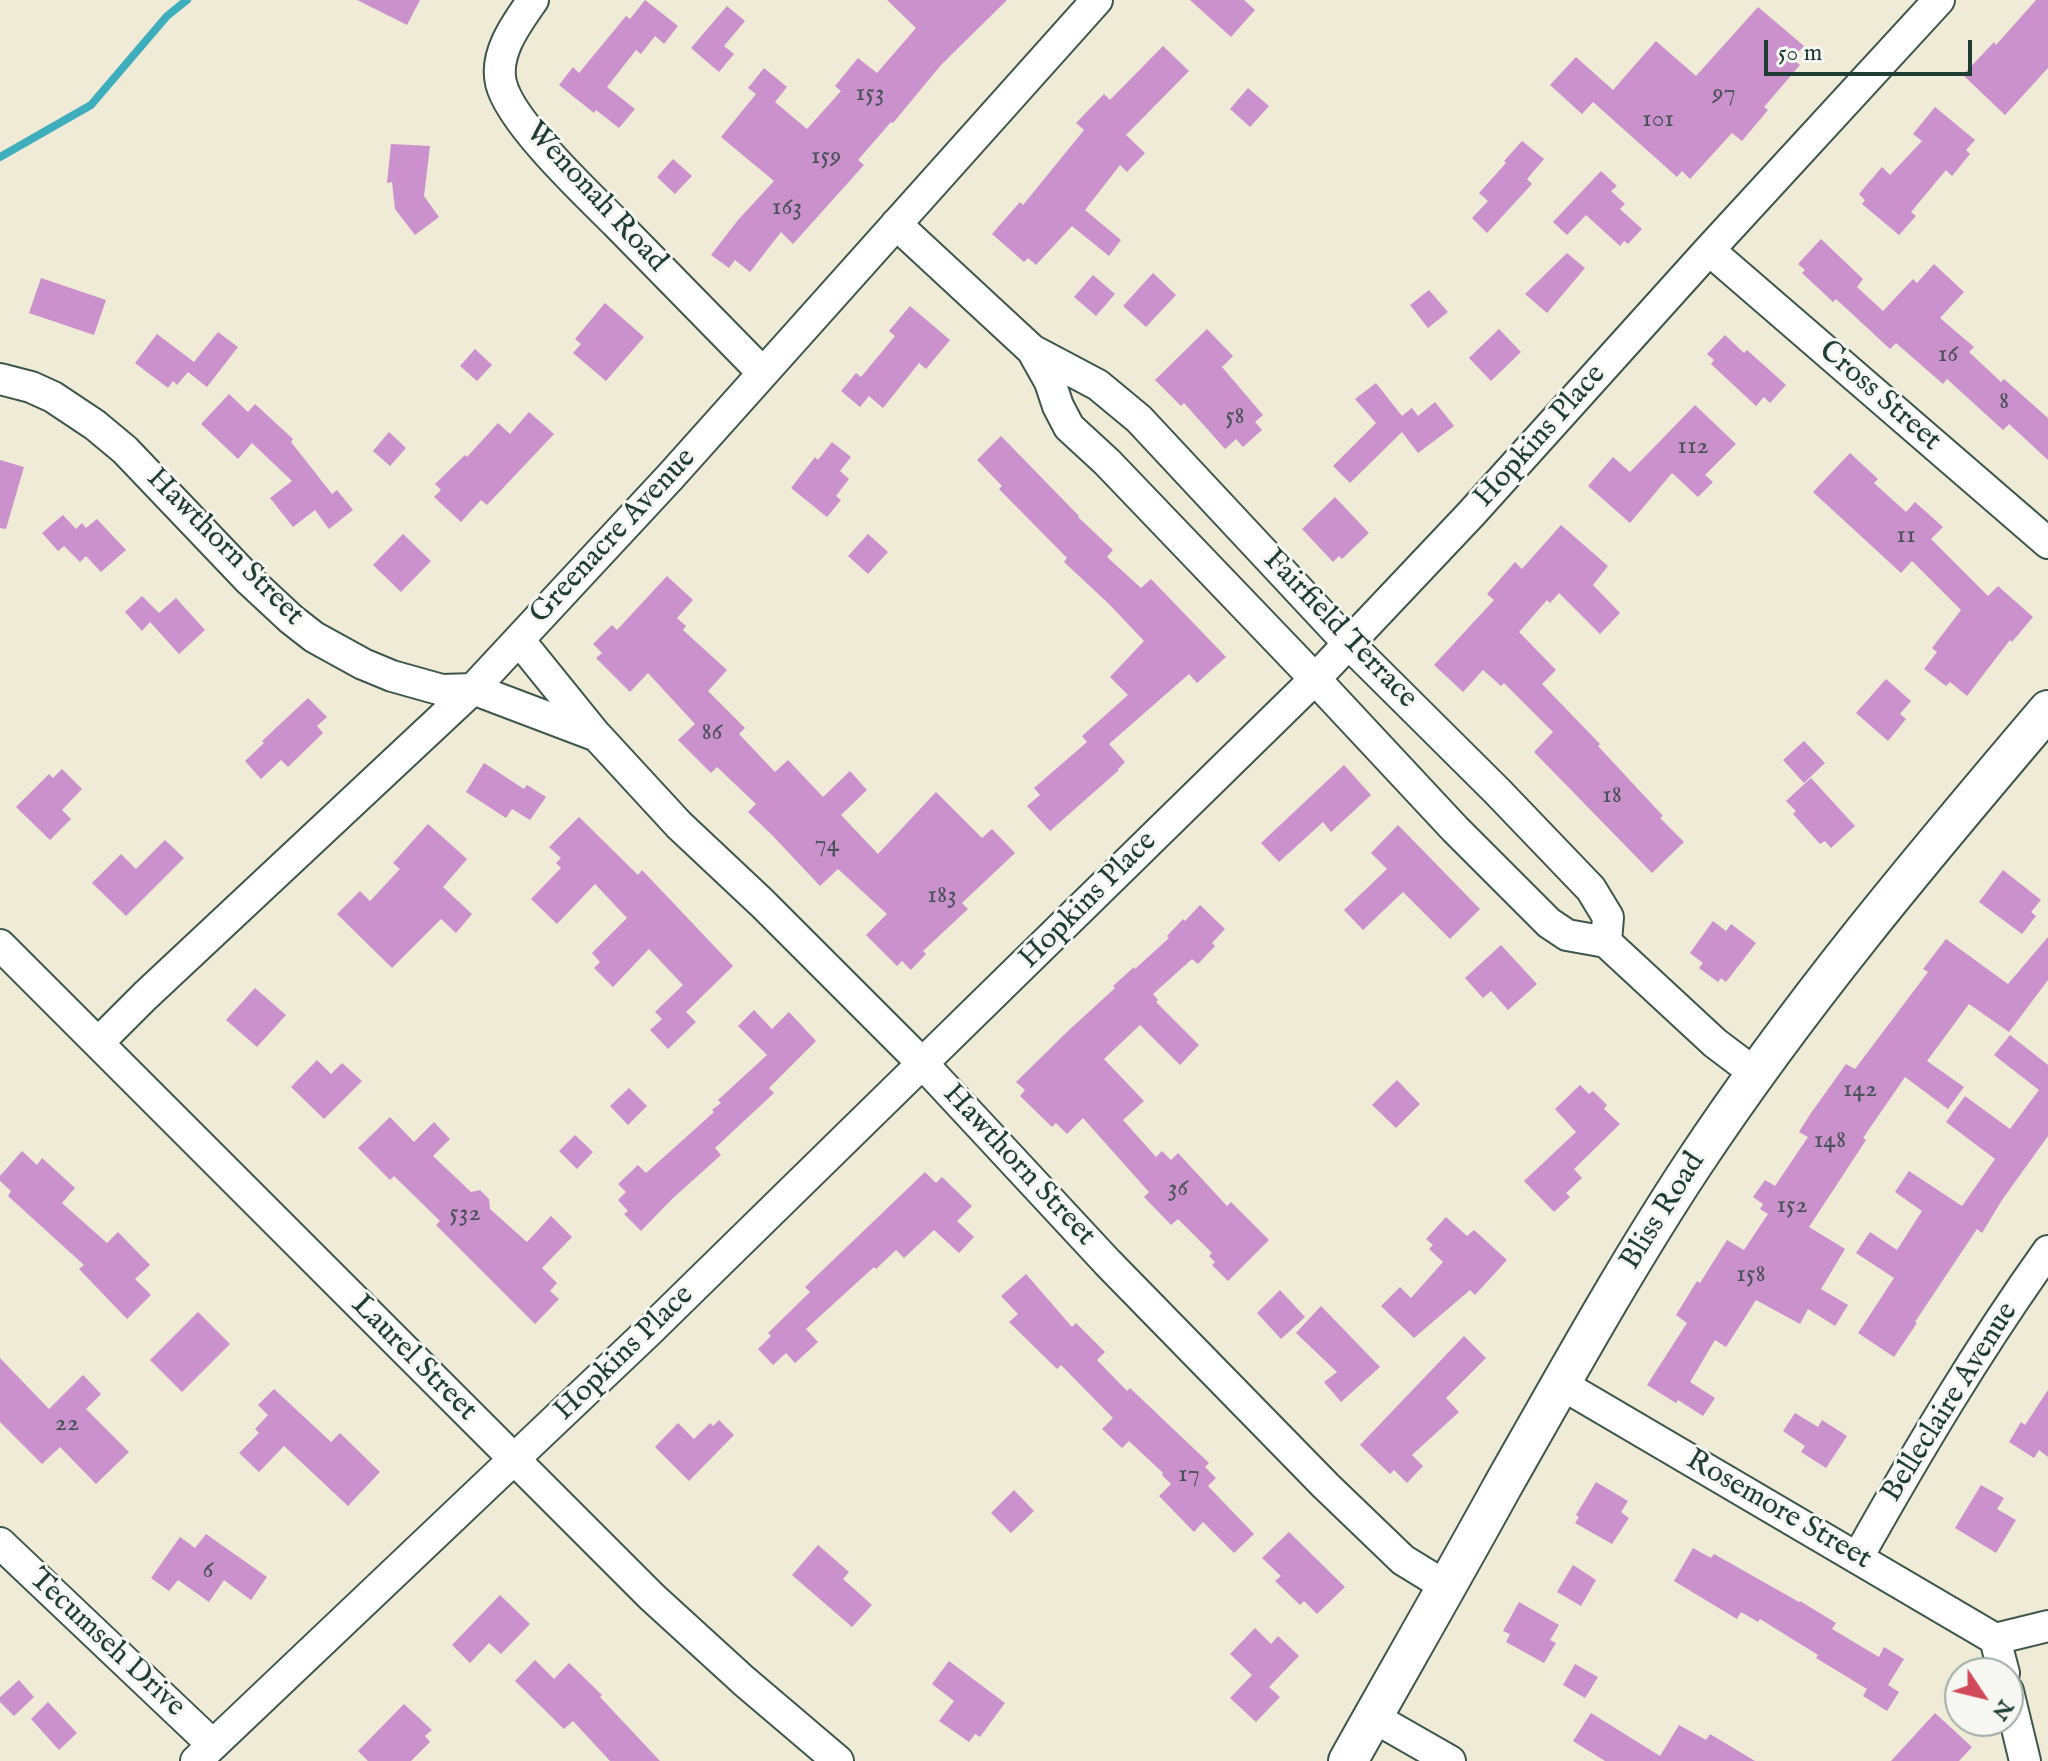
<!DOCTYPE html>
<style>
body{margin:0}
#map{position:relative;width:2048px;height:1761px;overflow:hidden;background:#efebd7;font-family:"IM FELL English",serif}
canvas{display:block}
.north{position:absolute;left:1944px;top:1657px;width:80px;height:80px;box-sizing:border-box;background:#f6f6f2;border:2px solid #a0aca6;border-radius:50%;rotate:125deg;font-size:22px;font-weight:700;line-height:32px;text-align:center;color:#1f3d34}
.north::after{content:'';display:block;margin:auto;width:28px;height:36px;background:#d1495b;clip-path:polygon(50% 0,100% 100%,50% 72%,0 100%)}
.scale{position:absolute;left:1764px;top:40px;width:208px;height:36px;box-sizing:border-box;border:4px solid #1f3d34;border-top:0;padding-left:10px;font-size:24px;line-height:28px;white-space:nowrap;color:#1f3d34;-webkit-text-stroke:6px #f6f6f2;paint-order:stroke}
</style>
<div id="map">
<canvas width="2048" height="1761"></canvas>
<div class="north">N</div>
<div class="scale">50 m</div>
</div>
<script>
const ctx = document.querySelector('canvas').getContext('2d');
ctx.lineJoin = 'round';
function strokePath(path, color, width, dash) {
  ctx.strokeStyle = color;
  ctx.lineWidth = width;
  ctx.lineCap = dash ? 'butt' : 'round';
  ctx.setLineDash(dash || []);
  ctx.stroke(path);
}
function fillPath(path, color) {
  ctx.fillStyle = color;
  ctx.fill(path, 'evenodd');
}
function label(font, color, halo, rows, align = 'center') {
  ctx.font = font + ' "IM FELL English",serif';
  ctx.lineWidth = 6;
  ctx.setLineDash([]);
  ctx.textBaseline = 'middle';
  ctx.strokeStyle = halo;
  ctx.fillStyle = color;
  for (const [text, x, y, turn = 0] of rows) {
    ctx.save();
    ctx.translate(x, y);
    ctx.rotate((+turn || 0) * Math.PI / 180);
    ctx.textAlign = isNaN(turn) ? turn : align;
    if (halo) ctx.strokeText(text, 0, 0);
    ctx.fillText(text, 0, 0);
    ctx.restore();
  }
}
strokePath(new Path2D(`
 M0 157 91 105 167 16 187 0`), '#3faebc', 8);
fillPath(new Path2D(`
 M357 0H420L407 25Z
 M645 0 678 26 664 44 655 36 641 54 636 50 607 87 635 109 619 128 596 110 594 113 559 85 573 67 579 73 626 16 630 19Z
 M887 0H1007L941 65 893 123 891 122 858 160 864 165 793 244 781 232 750 272 735 260 729 268 711 255 738 220 774 181 721 137 756 94 748 88 764 68 787 87 775 102 807 129 841 91 835 86 858 58 877 73 916 28Z
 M1190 0H1244L1255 10 1231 37Z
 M2036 0H2048V68L2005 115 1963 75 1994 42 1996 45Z
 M727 6 745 21 724 46 734 54 719 72 691 48Z
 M1758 7 1804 46 1792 59 1800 65 1764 107 1768 110 1742 141 1732 133 1690 179 1682 171 1677 177 1593 102 1582 114 1550 85 1576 57 1613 90 1656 41 1696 76Z
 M1163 46 1189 71 1126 135 1145 153 1127 172 1120 165 1085 210 1121 240 1109 256 1072 226 1036 265 1028 258 1024 262 992 234 1020 202 1023 205 1084 130 1076 123 1104 94 1110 100Z
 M1248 88 1269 106 1250 127 1230 109Z
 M1935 107 1975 140 1966 150 1970 154 1952 176 1946 170 1911 212 1916 216 1899 235 1862 204 1865 200 1859 194 1882 167 1890 175 1922 141 1913 134Z
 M1522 141 1544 159 1527 179 1532 184 1487 233 1472 218 1488 201 1479 193 1506 163 1504 161Z
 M391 144 430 146 424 196 439 217 415 235 395 209 392 182 387 183Z
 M673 159 692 176 675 194 657 177Z
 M1601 171 1617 186 1611 191 1625 204 1620 209 1642 229 1628 244 1624 241 1620 246 1586 215 1567 235 1553 222Z
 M1821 239 1863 279 1857 287 1883 311 1913 279 1917 283 1934 264 1964 292 1940 318 1974 347 1969 352 2001 382 2004 379 2048 418V460L2009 424 2003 430 1947 379 1943 384 1896 343 1890 349 1836 299 1833 302 1802 273 1805 270 1798 264Z
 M1567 253 1585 268 1547 313 1525 294Z
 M1153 273 1176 295 1146 327 1123 306Z
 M1093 275 1115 294 1096 316 1074 297Z
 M41 278 106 300 94 335 29 313Z
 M1429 290 1448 312 1428 328 1410 305Z
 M605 303 644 337 606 381 573 353 581 344 575 339Z
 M910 306 950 340 926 369 919 363 883 408 869 396 860 407 841 391 856 373 861 377 895 336 889 331Z
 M1207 329 1233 356 1222 367 1263 415 1255 422 1262 430 1243 447 1236 439 1225 449 1184 403 1181 406 1155 380Z
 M1499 329 1521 352 1491 381 1469 358Z
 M218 332 238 347 207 387 188 372 177 385 173 381 168 388 135 363 157 334 194 362Z
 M1725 335 1744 353 1747 350 1786 385 1770 403 1764 397 1756 406 1711 364 1714 360 1707 354Z
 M475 349 492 365 477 381 460 366Z
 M1376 383 1402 416 1412 408 1418 416 1435 402 1454 426 1418 453 1402 432 1350 483 1333 466 1376 423 1355 399Z
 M229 394 248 412 255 404 293 439 291 442 332 494 337 490 353 510 329 529 315 510 293 527 270 498 292 481 252 443 238 459 201 424Z
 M1695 405 1736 444 1705 475 1713 482 1698 497 1672 473 1630 523 1588 486 1613 457 1630 472Z
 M529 412 554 434 487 505 481 500 461 522 434 497 441 490 435 484 465 455 467 457 498 423 510 434Z
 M389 432 406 448 390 466 373 451Z
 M1001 436 1079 516 1078 517 1113 550 1107 557 1141 588 1151 579 1226 657 1197 683 1189 674 1109 744 1125 762 1118 769 1119 770 1050 831 1027 806 1040 795 1034 788 1087 742 1082 736 1128 695 1110 677 1144 641 1109 604 1064 562 1067 558 999 489 1002 486 977 460Z
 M832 442 851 457 840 471 849 479 836 496 841 500 827 517 791 488 815 457 818 460Z
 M1850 453 1878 479 1874 483 1906 512 1915 502 1943 527 1931 539 1988 596 1998 586 2033 617 2012 642 2010 640 1967 696 1950 682 1946 686 1924 669 1937 652 1932 648 1961 610 1912 561 1901 573 1813 492Z
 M0 460 24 467 6 529 0 528Z
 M1335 497 1369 533 1342 559 1339 556 1333 562 1302 529Z
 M63 515 76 529 82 523 86 528 97 519 126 550 101 572 86 556 80 562 64 546 58 551 42 533Z
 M1561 525 1608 566 1593 585 1620 613 1600 634 1559 593 1550 603 1547 600 1519 632 1556 670 1542 684 1600 744 1598 746 1663 816 1660 818 1684 842 1652 873 1534 752 1553 732 1504 683 1501 686 1483 670 1463 692 1434 665 1494 600 1487 594 1515 562 1522 569Z
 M403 534 431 561 401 592 373 565Z
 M868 534 888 552 868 574 848 556Z
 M667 576 693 600 677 618 686 626 683 630 727 670 708 691 745 728 739 734 775 772 788 760 823 797 850 771 867 790 841 815 878 854 936 792 982 838 992 829 1015 853 962 903 968 909 923 951 926 954 911 970 902 961 897 966 866 935 887 914 838 869 820 886 772 835 748 812 756 804 717 767 711 773 678 740 695 724 648 673 630 692 596 658 602 653 593 644 612 625 617 630Z
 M142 596 159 613 176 598 205 630 179 654 150 622 142 631 125 612Z
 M1886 679 1911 701 1900 714 1906 719 1888 741 1856 713Z
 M308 698 327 717 317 726 323 733 288 767 281 760 261 779 245 761 264 743 262 741Z
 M1804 741 1825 763 1804 783 1783 760Z
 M484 763 524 789 527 785 546 797 530 820 512 809 506 818 466 792Z
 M1344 765 1371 795 1331 832 1323 822 1279 862 1261 843Z
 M62 769 82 789 62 810 71 819 50 840 16 807 49 774 53 778Z
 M1811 778 1855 826 1831 848 1825 841 1820 844 1793 814 1796 811 1786 801Z
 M579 817 638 875 642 870 733 966 686 1012 696 1022 668 1049 650 1030 662 1019 655 1012 683 985 649 949 613 987 594 968 600 962 592 953 627 918 595 884 557 924 531 899 561 868 556 863 561 858 549 847Z
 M428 824 467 859 443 887 472 914 456 933 441 919 392 968 337 914 360 891 370 901 400 869 393 863Z
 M1398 825 1480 909 1450 939 1403 892 1363 930 1344 910 1387 869 1371 853Z
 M165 840 184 858 126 916 92 883 121 854 136 869Z
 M2003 870 2041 900 2031 912 2036 916 2022 934 1979 902Z
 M1200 905 1225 929 1212 943 1215 946 1198 964 1192 959 1153 994 1158 1000 1156 1002 1199 1045 1180 1065 1140 1025 1104 1059 1144 1101 1123 1120 1156 1157 1162 1151 1171 1160 1178 1153 1227 1206 1231 1202 1269 1240 1228 1281 1212 1265 1215 1262 1209 1256 1212 1253 1178 1219 1171 1225 1144 1197 1149 1192 1083 1118 1067 1134 1056 1123 1052 1127 1020 1096 1025 1090 1016 1082 1067 1032 1115 988 1113 986 1134 967 1135 969 1169 938 1167 936 1183 919 1185 921Z
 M1713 921 1726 931 1731 924 1756 943 1726 982 1721 978 1718 982 1699 968 1703 963 1690 953Z
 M2048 937V980L2009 1032 1969 1004 1927 1061 1964 1087 1948 1109 1905 1077 1863 1138 1866 1140 1809 1227 1845 1249 1821 1289 1848 1305 1835 1326 1808 1309 1800 1324 1756 1300 1726 1347 1715 1340 1690 1382 1715 1398 1703 1416 1678 1400 1676 1403 1647 1385 1687 1323 1676 1315 1697 1281 1700 1283 1727 1240 1744 1250 1768 1214 1760 1209 1763 1204 1753 1197 1765 1180 1775 1186 1808 1137 1799 1132 1811 1113 1846 1064 1855 1069 1928 972 1923 969 1946 939 2008 984Z
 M1501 945 1537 984 1508 1010 1491 991 1483 998 1465 978Z
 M255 988 286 1015 257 1047 226 1020Z
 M754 1010 772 1029 789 1012 816 1041 769 1088 774 1093 715 1148 721 1155 672 1199 641 1231 624 1214 628 1211 618 1200 626 1192 618 1184 638 1165 646 1173 714 1112 712 1110 721 1103 718 1100 767 1055 738 1026Z
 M2010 1035 2048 1065V1136L2002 1200 1982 1233 1977 1229 1915 1322 1917 1323 1894 1357 1858 1333 1894 1278 1856 1253 1870 1232 1897 1250 1922 1211 1895 1192 1909 1171 1962 1206 1995 1159 1946 1122 1965 1096 2010 1129 2039 1090 1994 1055Z
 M317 1060 331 1074 342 1063 362 1081 324 1119 291 1087Z
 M1397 1080 1420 1104 1396 1128 1372 1105Z
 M1580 1085 1589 1094 1593 1091 1607 1105 1604 1109 1620 1124 1574 1169 1582 1178 1566 1193 1570 1197 1554 1212 1524 1181 1576 1132 1555 1109Z
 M629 1088 647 1106 628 1125 610 1106Z
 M390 1117 414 1142 434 1122 450 1139 433 1156 471 1192 480 1190 489 1199 490 1209 527 1242 551 1216 572 1237 542 1268 557 1283 550 1291 559 1299 535 1324 436 1225 440 1221 394 1176 390 1180 358 1148Z
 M575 1135 593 1152 577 1169 559 1151Z
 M22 1151 37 1165 42 1158 75 1188 62 1203 107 1243 118 1232 150 1265 135 1279 151 1295 127 1319 79 1269 84 1265 8 1196 11 1191 0 1181V1176Z
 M925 1172 936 1183 942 1177 972 1206 957 1221 974 1237 959 1253 934 1230 904 1258 896 1250 876 1269 874 1267 806 1329 818 1342 795 1363 786 1353 773 1365 758 1349 771 1336 768 1333 810 1292 805 1287Z
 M1446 1217 1467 1236 1474 1230 1507 1260 1475 1295 1470 1290 1414 1338 1381 1306 1400 1287 1411 1298 1443 1262 1429 1249 1433 1245 1426 1239Z
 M1026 1274 1072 1327 1076 1323 1105 1352 1097 1360 1127 1391 1130 1388 1209 1463 1205 1467 1216 1478 1208 1486 1254 1534 1234 1553 1203 1522 1194 1532 1159 1496 1171 1484 1162 1475 1163 1473 1129 1441 1122 1448 1102 1429 1113 1418 1061 1365 1057 1369 1009 1322 1018 1314 1001 1296Z
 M1280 1290 1305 1317 1281 1339 1257 1313Z
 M1321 1306 1380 1367 1341 1402 1324 1382 1337 1372 1296 1333Z
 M198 1312 230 1344 182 1392 150 1360Z
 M1464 1336 1486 1358 1446 1398 1459 1412 1412 1455 1423 1466 1407 1483 1394 1470 1390 1474 1360 1445Z
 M0 1358 49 1409 83 1375 101 1394 86 1409 129 1452 96 1484 60 1447 42 1464 0 1422Z
 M274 1389 331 1442 340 1433 380 1472 348 1506 284 1446 259 1472 239 1453 259 1433 255 1429 268 1415 258 1405Z
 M2048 1390V1457L2039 1450 2034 1458 2009 1442 2021 1422 2025 1425Z
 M1795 1413 1818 1427 1822 1420 1847 1436 1826 1468 1801 1452 1805 1446 1783 1431Z
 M719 1420 734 1435 689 1481 655 1447 678 1423 694 1439 710 1423 713 1426Z
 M1596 1482 1628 1501 1621 1512 1629 1518 1612 1544 1575 1523 1579 1517 1576 1515 1579 1510Z
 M1981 1485 2004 1498 1997 1509 2016 1520 1996 1553 1955 1528Z
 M1014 1490 1034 1511 1011 1533 991 1513Z
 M1289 1532 1345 1587 1317 1614 1304 1601 1300 1605 1275 1581 1281 1576 1262 1558Z
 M206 1534 267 1577 251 1600 224 1580 209 1602 178 1580 169 1591 151 1578 180 1537 195 1548Z
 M818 1545 849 1572 843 1579 872 1605 852 1627 792 1575Z
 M1693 1548 1711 1558 1714 1554 1799 1602 1800 1601 1836 1623 1832 1629 1879 1657 1884 1647 1904 1659 1888 1685 1899 1692 1887 1711 1863 1696 1867 1689 1816 1658 1818 1655 1760 1619 1758 1622 1741 1612 1737 1619 1674 1581Z
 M1573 1565 1596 1580 1581 1606 1557 1592Z
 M500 1595 530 1624 501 1654 489 1643 470 1663 452 1645Z
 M1519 1602 1559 1625 1550 1640 1556 1643 1544 1663 1506 1642 1510 1634 1503 1631Z
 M1255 1628 1271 1644 1278 1636 1299 1656 1269 1687 1280 1697 1256 1722 1230 1698 1252 1675 1230 1654Z
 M535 1660 554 1679 569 1663 602 1695 600 1697 660 1761H610L573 1721 564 1729 515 1681Z
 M949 1661 1005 1703 980 1737 975 1734 969 1742 939 1721 954 1701 932 1684Z
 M1575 1664 1598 1677 1585 1698 1563 1685Z
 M19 1680 34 1697 14 1716 0 1702V1697Z
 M48 1702 77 1733 59 1750 31 1719Z
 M404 1704 432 1730 425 1736 430 1742 411 1761H368L358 1751Z
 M1591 1713 1660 1756 1679 1725 1706 1740 1710 1734 1755 1761H1605L1573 1741Z
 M1935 1713 1972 1747 1959 1761H1891Z`), '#cb91cc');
const minor = new Path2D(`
 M533 0C517 23 494 53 501 83 510 122 587 194 617 224 666 274 715 324 763 373
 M896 224 1032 350 1098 385 1139 419 1349 644 1497 791 1591 889 1608 917 1606 942
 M1709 250 2048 543
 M1032 350 1050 382 1058 406 1069 427 1107 462 1315 679 1455 829 1549 923 1567 935 1606 942 1715 1043 1756 1074
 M0 379 31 387 53 397 95 425 125 450 248 579 291 619 314 637 363 664 392 676 442 690 473 689 597 736 679 825 762 903 923 1064 1108 1263 1326 1486 1403 1560 1447 1587
 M519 640 595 734
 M0 945 652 1597 744 1681 838 1761
 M98 1043 145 996 473 689 671 476 1097 0
 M1561 1384 1995 1639 2048 1626
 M0 1543 213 1745
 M1858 1557C1917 1452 1978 1349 2048 1251
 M1995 1639 2004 1673
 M2008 1691 2025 1761
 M1373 1717 1450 1761
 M196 1761 649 1331 1315 679 1471 514 1709 250 1939 0`);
const major = new Path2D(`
 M1348 1761C1399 1670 1451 1580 1501 1489 1563 1380 1623 1271 1692 1166 1799 1004 1923 857 2048 710`);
strokePath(minor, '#3e574c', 34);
strokePath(major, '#3e574c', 42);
strokePath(minor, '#fff', 30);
strokePath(major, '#fff', 38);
label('26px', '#4a525a', null, [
 ["153",870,95],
 ["97",1724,95],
 ["101",1658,121],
 ["159",826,158],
 ["163",787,209],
 ["16",1948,356],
 ["8",2004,403],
 ["58",1235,418],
 ["112",1693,448],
 ["11",1906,537],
 ["86",712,734],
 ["18",1612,797],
 ["74",827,846],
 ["183",942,897],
 ["142",1860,1091],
 ["148",1830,1142],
 ["36",1178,1190],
 ["152",1792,1207],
 ["532",465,1215],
 ["158",1751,1276],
 ["22",67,1425],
 ["17",1189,1476],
 ["6",208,1572]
]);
label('30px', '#1f3d34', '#f6f6f2', [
 ["Wenonah Road",595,198,47],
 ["Cross Street",1879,397,41],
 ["Hopkins Place",1541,437,-48],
 ["Greenacre Avenue",614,537,-47],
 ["Hawthorn Street",224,548,45],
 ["Fairfield Terrace",1339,630,46],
 ["Hopkins Place",1089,901,-45],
 ["Hawthorn Street",1018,1166,47],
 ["Bliss Road",1664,1212,-58],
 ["Hopkins Place",625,1354,-44],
 ["Laurel Street",413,1359,45],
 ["Belleclaire Avenue",1951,1403,-58],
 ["Rosemore Street",1778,1511,30],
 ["Tecumseh Drive",106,1644,43]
]);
</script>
